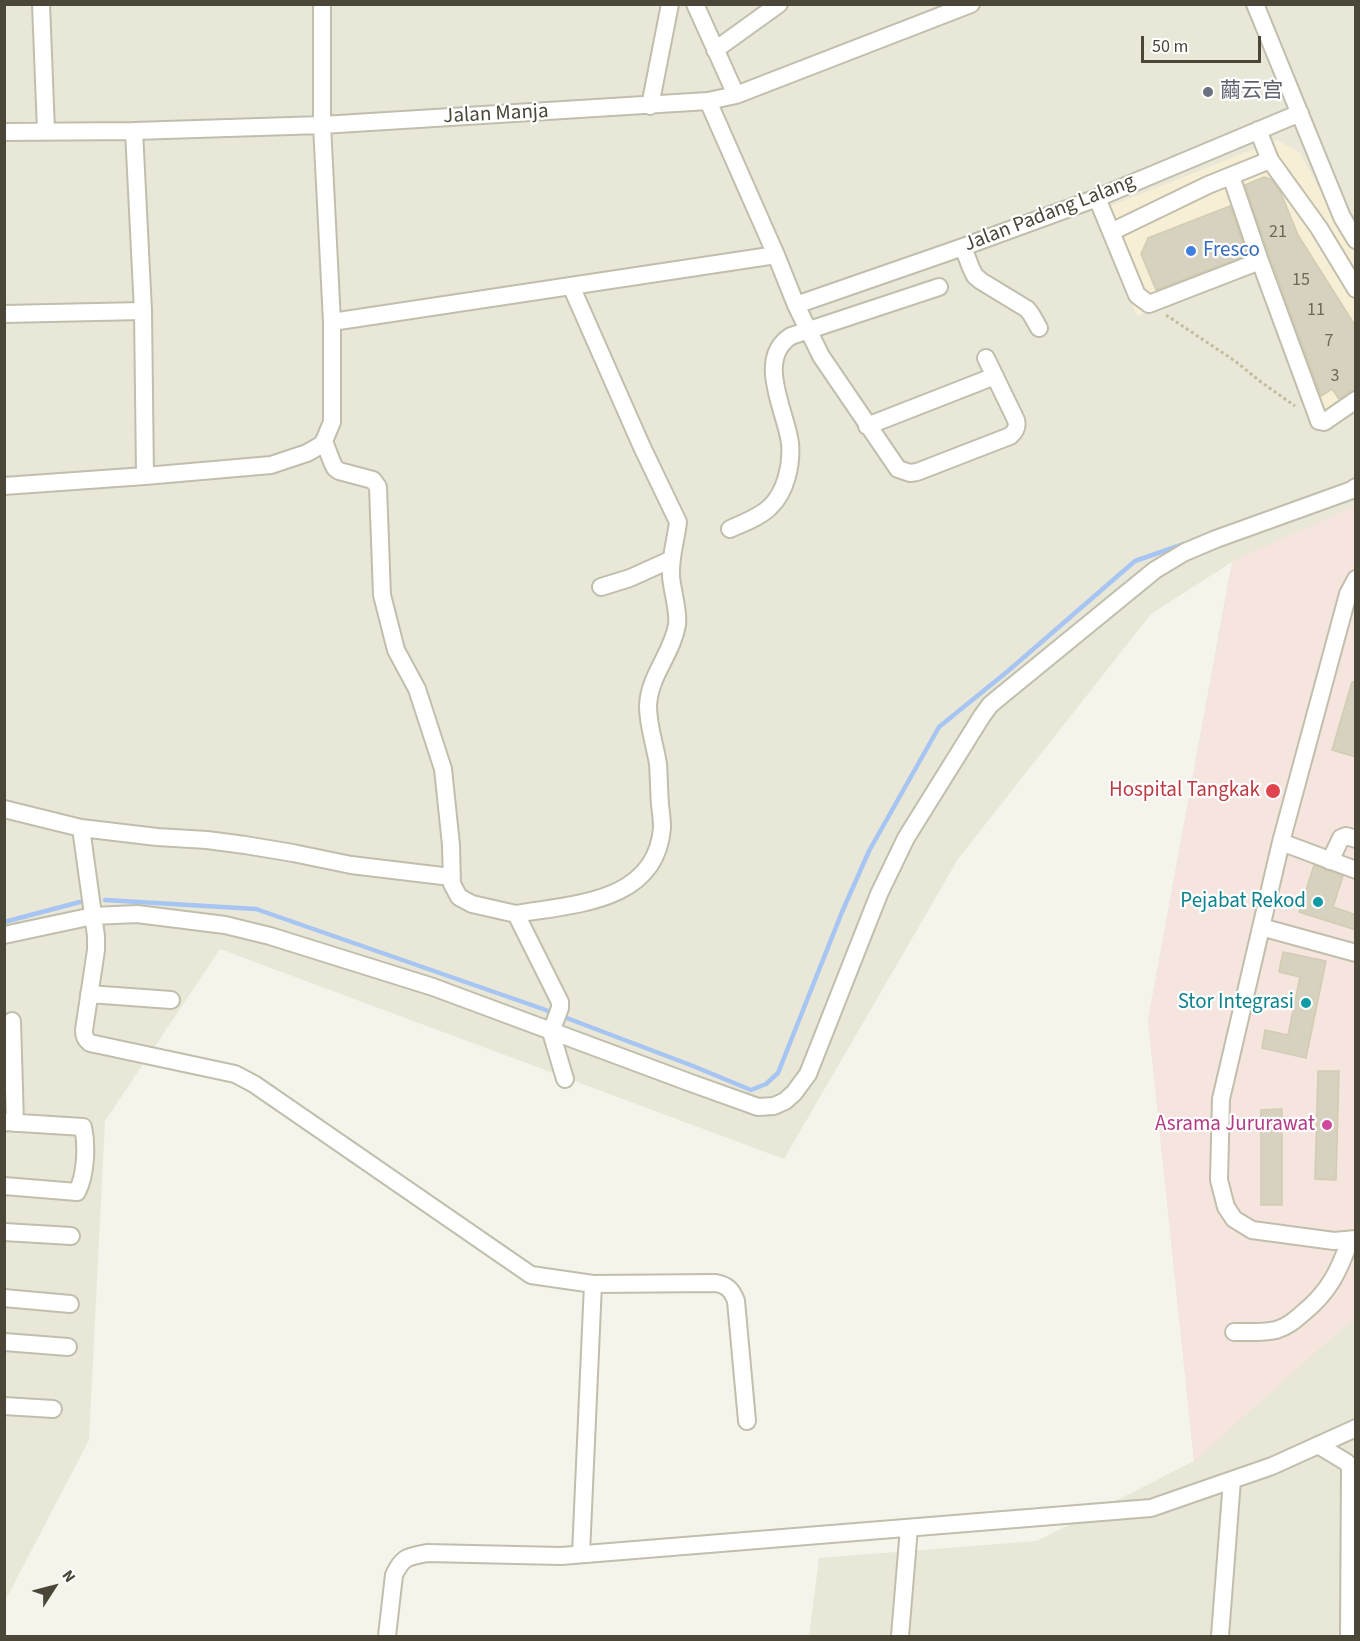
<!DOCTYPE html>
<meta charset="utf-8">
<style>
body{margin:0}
#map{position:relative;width:1360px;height:1641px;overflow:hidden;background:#f5f4ea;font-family:"Source Sans 3",sans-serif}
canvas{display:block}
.frame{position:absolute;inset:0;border:6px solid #4a4638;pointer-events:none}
.north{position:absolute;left:24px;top:1557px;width:60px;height:60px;-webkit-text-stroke:4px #fff;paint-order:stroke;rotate:54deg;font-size:16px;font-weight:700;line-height:24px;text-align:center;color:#4a4638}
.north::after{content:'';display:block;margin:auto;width:21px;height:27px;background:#4a4638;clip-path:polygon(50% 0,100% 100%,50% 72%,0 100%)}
.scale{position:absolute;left:1141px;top:36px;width:120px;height:27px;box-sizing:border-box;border:3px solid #4a4638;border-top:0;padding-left:8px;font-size:18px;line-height:21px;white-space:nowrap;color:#4a4638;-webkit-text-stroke:4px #fff;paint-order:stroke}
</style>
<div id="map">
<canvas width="1360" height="1641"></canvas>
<div class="frame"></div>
<div class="north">N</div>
<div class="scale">50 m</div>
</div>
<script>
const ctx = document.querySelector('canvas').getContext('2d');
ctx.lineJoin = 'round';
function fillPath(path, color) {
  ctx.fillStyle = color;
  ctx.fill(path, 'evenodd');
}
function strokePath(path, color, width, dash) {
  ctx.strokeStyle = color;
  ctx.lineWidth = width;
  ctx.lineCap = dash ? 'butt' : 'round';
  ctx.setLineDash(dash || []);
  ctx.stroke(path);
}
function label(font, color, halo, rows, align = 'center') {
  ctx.font = font + ' "Source Sans 3","Noto Sans SC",sans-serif';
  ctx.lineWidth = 4.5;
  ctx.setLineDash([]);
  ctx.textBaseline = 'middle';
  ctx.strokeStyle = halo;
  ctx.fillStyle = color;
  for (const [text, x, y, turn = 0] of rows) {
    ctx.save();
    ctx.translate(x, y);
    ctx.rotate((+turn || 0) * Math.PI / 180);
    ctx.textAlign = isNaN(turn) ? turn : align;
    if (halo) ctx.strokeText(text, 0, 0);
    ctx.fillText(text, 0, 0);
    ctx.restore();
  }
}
fillPath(new Path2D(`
 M5 5H1355V1636H809L819 1558 1037 1541 1194 1461 1148 1020 1232 562 1151 614 958 859 784 1159 220 949 105 1121 89 1440 5 1601Z`), '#e9e7d8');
fillPath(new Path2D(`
 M1277 140 1300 153 1355 254V404L1315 430 1258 270 1137 316 1095 212Z`), '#f7efd5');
fillPath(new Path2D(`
 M1355 506V1317L1194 1461 1148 1020 1233 561Z`), '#f6e5de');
strokePath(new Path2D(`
 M105 900 256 909 543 1009 693 1066 751 1090 766 1084 778 1073 842 912 869 851 939 727 1008 671 1135 561 1184 544
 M4 922 80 902`), '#a6c5f2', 4.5);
const building = new Path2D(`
 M1264 177 1271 179 1281 193 1298 235 1356 327V390L1350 391 1339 399 1332 389 1321 396 1270 257 1245 185Z
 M1230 206 1247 255 1156 290 1141 254 1148 238Z
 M1352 682H1356V757L1332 750Z
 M1314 865 1343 876 1333 907 1356 915V930L1299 912Z
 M1283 952 1326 961 1306 1058 1262 1048 1265 1030 1288 1035 1300 977 1279 972Z
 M1318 1071H1339L1336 1180 1315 1179Z
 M1282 1109V1205H1261V1110Z`);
fillPath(building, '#d7d2bf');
strokePath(building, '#d2ccb2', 1.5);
const minor = new Path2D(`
 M41 4 46 131
 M695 4 736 95
 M1255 4 1342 217 1356 240
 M715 50 779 4
 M708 101 776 255 796 305 821 356 898 469 910 473 917 472 1010 436C1016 431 1018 427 1016 420L986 358
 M650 106 670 4
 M1258 130 1270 160 1319 228 1356 289
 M134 131 143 311 145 476
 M4 132 134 131 322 125 708 101 736 95 971 4
 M1231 176 1260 261 1319 421 1324 422 1356 400
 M1097 198 1137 295 1149 304 1260 261
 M1111 232 1208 185 1270 160
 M963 247 971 268 975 276 981 281 1027 309 1031 314 1039 328
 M796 305 963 247 1097 198 1300 113
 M4 314 143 311
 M332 322 776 255
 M867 426 995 376
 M324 441 332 462 335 468 339 471 373 480 378 487 382 595 396 650 417 689 443 769 451 845 452 884 459 897 472 904 516 914 560 1002V1008L551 1032 565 1079
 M4 486 145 476 271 465 307 453 321 445 324 441 332 422V322L322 125V4
 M730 529C743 523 760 517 770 507 786 492 792 464 790 443 786 411 755 359 791 336L939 287
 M1356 579 1348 594 1281 842 1221 1099 1219 1180 1226 1207 1234 1219 1252 1230 1334 1241 1356 1239
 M601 587 630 578 672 559
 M4 809 81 828 157 837 207 840 245 845 293 853 351 865 451 877
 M81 828 96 936V950L84 1030C84 1036 85 1039 90 1043L235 1074 254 1084 531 1275 593 1284 716 1283C727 1285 732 1290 736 1301L747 1421
 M1281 842 1356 870
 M1330 861 1341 838 1346 836 1356 839
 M516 914C573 904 656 903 662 828 662 820 661 812 660 805 659 791 659 778 658 764 655 745 648 726 648 706 649 676 672 654 677 625 679 611 672 591 671 576 670 557 676 540 678 522L642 447 571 286
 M1261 927 1356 953
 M4 935 93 916 137 914 225 925 270 936 433 987 691 1083 758 1107 774 1106 785 1101 794 1093 808 1074 879 894 906 838 982 716 990 705 1002 695 1155 570 1185 552 1216 539 1352 490 1356 487
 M89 994 171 1000
 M12 1021 15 1123
 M4 1122 83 1127C87 1145 86 1175 77 1192L4 1186
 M4 1232 71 1236
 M4 1298 70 1304
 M1234 1332C1247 1332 1263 1333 1276 1330 1287 1327 1295 1320 1303 1313 1329 1292 1339 1271 1350 1240
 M4 1342 68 1347
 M4 1406 53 1409
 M1318 1445 1346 1462 1350 1466 1349 1636
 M581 1554 593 1284
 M387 1636 394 1575C403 1556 408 1557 427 1553L561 1556 1151 1508 1272 1466 1356 1428
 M900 1636 909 1528
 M1220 1636 1232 1480`);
strokePath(minor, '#c1beac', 20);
strokePath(new Path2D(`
 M1166 315 1235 361 1261 382 1295 406`), '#c3bd9d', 3, [3, 3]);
strokePath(minor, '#fff', 16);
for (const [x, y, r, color] of [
 [1208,92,6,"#6b7280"],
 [1191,251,6,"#3f7fe0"],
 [1273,791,8,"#e0444e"],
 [1318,902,6,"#0f9aa8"],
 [1306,1003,6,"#0f9aa8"],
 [1327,1125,6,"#d1479c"]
]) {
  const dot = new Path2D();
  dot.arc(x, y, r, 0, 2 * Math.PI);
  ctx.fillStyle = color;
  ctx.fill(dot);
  strokePath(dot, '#fff', 2);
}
label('18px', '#6d695a', null, [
 ["21",1278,233],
 ["15",1301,281],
 ["11",1316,311],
 ["7",1329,342],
 ["3",1335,377]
]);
label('21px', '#5b616d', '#fff', [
 ["繭云宫",1220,92]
], 'left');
label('21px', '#4a4638', '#fff', [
 ["Jalan Manja",496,115,-3],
 ["Jalan Padang Lalang",1050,214,-21]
]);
label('21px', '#366cbe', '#fff', [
 ["Fresco",1203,251]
], 'left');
label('21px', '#be3a42', '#fff', [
 ["Hospital Tangkak",1260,791]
], 'right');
label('21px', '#0d838f', '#fff', [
 ["Pejabat Rekod",1306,902],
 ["Stor Integrasi",1294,1003]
], 'right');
label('21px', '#b23c85', '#fff', [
 ["Asrama Jururawat",1315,1125]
], 'right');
</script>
